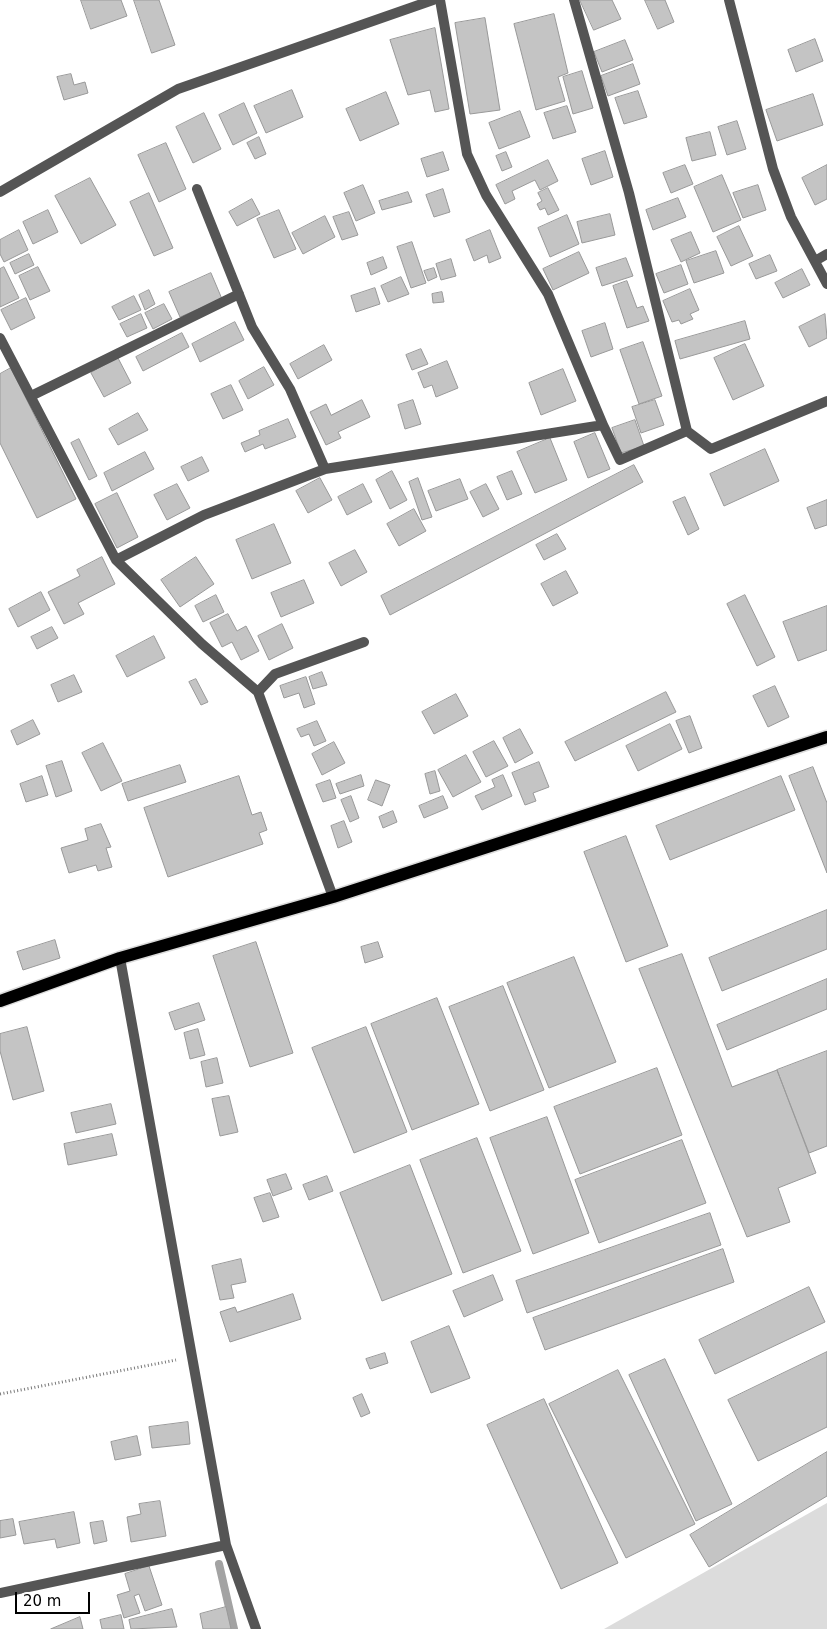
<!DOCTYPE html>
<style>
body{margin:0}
#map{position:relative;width:827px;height:1629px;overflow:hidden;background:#fff;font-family:"DejaVu Sans",sans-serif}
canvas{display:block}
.scale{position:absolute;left:15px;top:1592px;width:75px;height:22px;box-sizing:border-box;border:2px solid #000;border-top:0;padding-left:6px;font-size:15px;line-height:18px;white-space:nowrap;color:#000;-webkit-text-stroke:4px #fff;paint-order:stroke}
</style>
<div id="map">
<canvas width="827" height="1629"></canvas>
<div class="scale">20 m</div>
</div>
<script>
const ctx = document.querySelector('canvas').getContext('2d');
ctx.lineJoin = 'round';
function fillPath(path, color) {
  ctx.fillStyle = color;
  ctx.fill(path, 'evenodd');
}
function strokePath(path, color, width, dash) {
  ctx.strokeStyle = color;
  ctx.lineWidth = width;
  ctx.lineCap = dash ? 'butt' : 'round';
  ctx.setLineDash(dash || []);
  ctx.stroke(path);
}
fillPath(new Path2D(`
 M827 1503V1629H604Z`), '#dcdcdc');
strokePath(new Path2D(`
 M219 1564 234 1629`), '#a3a3a3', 8);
const building = new Path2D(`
 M81 0H121L127 16 91 29Z
 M134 0H159L175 45 152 53Z
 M580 0H612L621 19 594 30Z
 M645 0H665L674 22 658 29Z
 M554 14 568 73 558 77 565 101 536 110 514 24Z
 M485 18 500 110 470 114 455 23Z
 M435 28 449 109 435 112 430 90 408 95 390 40Z
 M815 39 823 61 796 72 788 50Z
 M625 40 633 60 602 72 594 52Z
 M633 64 640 84 608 96 601 76Z
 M582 71 593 108 573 114 563 77Z
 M71 74 74 85 85 82 88 93 64 100 57 77Z
 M292 90 303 117 266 133 254 106Z
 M638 91 647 117 624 124 615 98Z
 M386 92 399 124 360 141 346 109Z
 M813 94 823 125 777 141 766 110Z
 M244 103 257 133 233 145 219 115Z
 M567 106 576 132 553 139 544 113Z
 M520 111 530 137 499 149 489 123Z
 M204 113 221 149 193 163 176 127Z
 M737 121 746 149 727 155 718 127Z
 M710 132 716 155 692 161 686 138Z
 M259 137 266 154 255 159 247 143Z
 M166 143 186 189 159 202 138 155Z
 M605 151 613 177 591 185 582 159Z
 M443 152 449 170 427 177 421 159Z
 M506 152 512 167 502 171 496 156Z
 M548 160 558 181 540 190 535 180 512 191 515 199 505 204 496 185Z
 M685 165 693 184 671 193 663 173Z
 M827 165V199L815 205 802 178Z
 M722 175 741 220 713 232 694 187Z
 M90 178 116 225 81 244 55 196Z
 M363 185 375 213 356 221 344 193Z
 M758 185 766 210 743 218 733 193Z
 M548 188 559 210 548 215 545 208 540 210 537 204 542 201 538 193Z
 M443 189 450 212 434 217 426 195Z
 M408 192 412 202 382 210 379 201Z
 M149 193 173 248 154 256 130 202Z
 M678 198 686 217 653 230 646 210Z
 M252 199 260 214 237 226 229 212Z
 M48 210 58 232 33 244 23 222Z
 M279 210 296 249 274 258 257 219Z
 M349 212 358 235 342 240 333 217Z
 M610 214 615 235 582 243 577 222Z
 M567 215 579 244 550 257 538 228Z
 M325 216 335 237 303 254 292 233Z
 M739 226 753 256 731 266 717 237Z
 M19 230 28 250 4 262 0 254V240Z
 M490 230 501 258 489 263 487 255 474 261 466 240Z
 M691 232 700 253 681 262 671 240Z
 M412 242 426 283 411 288 397 247Z
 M716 251 724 273 694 283 686 261Z
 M579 252 589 273 553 290 543 269Z
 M29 254 34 265 15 274 10 263Z
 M770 255 777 271 756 279 749 264Z
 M383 257 387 268 371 275 367 263Z
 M626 258 633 276 602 286 596 268Z
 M451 259 456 276 441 280 436 264Z
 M681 265 688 284 664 293 656 274Z
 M4 267 19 298 0 307V269Z
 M38 267 50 291 30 300 19 276Z
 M434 268 437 277 428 281 424 271Z
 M802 269 810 285 783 298 775 283Z
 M211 273 222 299 180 317 169 292Z
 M401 277 409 294 388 302 381 286Z
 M627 281 637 308 643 306 649 321 627 328 613 286Z
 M375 288 380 304 356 312 351 296Z
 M690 289 699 310 690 314 693 319 681 324 679 320 672 322 663 301Z
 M149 290 155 304 145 310 139 295Z
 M442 292 444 302 433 303 432 294Z
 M134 296 141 310 119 320 112 307Z
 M26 298 35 318 11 330 1 310Z
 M164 304 172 319 153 329 145 313Z
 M141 314 147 328 127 337 120 324Z
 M825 314 827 338 809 347 799 327Z
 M745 321 750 339 680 359 675 341Z
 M235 322 244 340 200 362 192 344Z
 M605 323 613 349 591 357 582 331Z
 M182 333 189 347 143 371 136 357Z
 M643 342 662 396 639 404 620 350Z
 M745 344 764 386 733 400 714 358Z
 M324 345 332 360 298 379 290 364Z
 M421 349 428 364 412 370 406 355Z
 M118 358 131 383 104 397 91 373Z
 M447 361 458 388 436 397 432 385 424 388 418 373Z
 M264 367 274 385 248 399 239 381Z
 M11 368 76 499 37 518 0 443V374Z
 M563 369 576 401 541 415 529 383Z
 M231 385 243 410 223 419 211 394Z
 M362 400 370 417 338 432 341 438 326 445 310 412 326 404 331 415Z
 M413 400 421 424 405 429 398 405Z
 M655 400 664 425 641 433 632 407Z
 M138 413 148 430 118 445 109 429Z
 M288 419 296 437 265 449 263 444 245 452 241 443 260 435 259 431Z
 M635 420 644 446 621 453 612 428Z
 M595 433 610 469 588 478 574 442Z
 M550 438 567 480 535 493 517 452Z
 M79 439 97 476 89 480 71 443Z
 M765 449 779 481 724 506 710 474Z
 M145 452 154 469 112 491 104 473Z
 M202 457 209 471 188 481 181 467Z
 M634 465 643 482 390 615 381 596Z
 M392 471 407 500 390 509 376 480Z
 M512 471 522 494 507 500 497 477Z
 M320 478 332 500 308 513 296 491Z
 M418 478 432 517 422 520 409 482Z
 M460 479 468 499 436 511 428 491Z
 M177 484 190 508 167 520 154 495Z
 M363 484 372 502 347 515 338 497Z
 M486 484 499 509 483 517 470 492Z
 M117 493 138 537 117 548 95 504Z
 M685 497 699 529 688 535 673 502Z
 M827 500V525L815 529 807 508Z
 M414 509 426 531 399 546 387 524Z
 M274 524 291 563 252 579 236 540Z
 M557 534 566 549 544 560 536 545Z
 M355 550 367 572 341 586 329 563Z
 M102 557 115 584 78 603 84 614 64 624 48 592 80 576 77 570Z
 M196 557 214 584 180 607 161 580Z
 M566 571 578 593 553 606 541 584Z
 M304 580 314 603 281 617 271 593Z
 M41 592 50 610 18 627 9 609Z
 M216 595 224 612 203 622 195 606Z
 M745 595 775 657 757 666 727 604Z
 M827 606V650L798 661 783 622Z
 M228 614 237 631 246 626 259 651 241 660 232 642 222 647 210 623Z
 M282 624 293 648 269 660 258 636Z
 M52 627 58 638 37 649 31 637Z
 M154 636 165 658 127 677 116 656Z
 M322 672 327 685 313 689 309 677Z
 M74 675 82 692 58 702 51 685Z
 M306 677 315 704 304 708 299 693 284 698 280 686Z
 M196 679 208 702 201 705 189 682Z
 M775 686 789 717 768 727 753 696Z
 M666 692 676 712 575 761 565 742Z
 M456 694 468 716 434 734 422 712Z
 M690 716 702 748 689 753 676 721Z
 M33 720 40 734 17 745 11 731Z
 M317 721 326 741 314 746 309 734 301 737 297 729Z
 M670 724 682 749 638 771 626 746Z
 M520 729 533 753 515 763 503 738Z
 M494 741 508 766 486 777 473 752Z
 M334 742 345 763 322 775 312 754Z
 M103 743 122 781 101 791 82 753Z
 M466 755 481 782 453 797 438 770Z
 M62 761 72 791 56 797 46 766Z
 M539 762 549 787 533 793 536 801 525 805 512 773Z
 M180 765 186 782 128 801 122 784Z
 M813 767 827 803V873L789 776Z
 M435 771 440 791 430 794 425 774Z
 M361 775 364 786 340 794 336 784Z
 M503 775 512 796 482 810 475 796 495 787 492 780Z
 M42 776 48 795 26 802 20 784Z
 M239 776 252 815 261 812 267 830 259 833 263 844 168 877 144 808Z
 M781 776 795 810 670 860 656 826Z
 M330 780 336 798 323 802 316 785Z
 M376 780 390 785 382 806 368 800Z
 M351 796 359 818 350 822 341 800Z
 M443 796 448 808 424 818 419 806Z
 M393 811 397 822 383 828 379 817Z
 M344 821 352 842 338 848 331 826Z
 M101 824 111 847 106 848 112 867 98 871 96 865 69 873 61 848 88 840 85 829Z
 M626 836 668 946 626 962 584 852Z
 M827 910V949L722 991 709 958Z
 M55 940 60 958 23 970 17 952Z
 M256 942 293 1053 250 1067 213 956Z
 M378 942 383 957 365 963 361 947Z
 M682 954 732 1087 777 1070 816 1173 778 1188 790 1222 747 1237 639 969Z
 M574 957 616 1062 549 1088 507 983Z
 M827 979V1009L727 1050 717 1025Z
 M503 986 544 1090 490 1111 449 1007Z
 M437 998 479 1104 412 1130 371 1024Z
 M199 1003 205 1020 175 1030 169 1013Z
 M27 1027 44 1091 13 1100 0 1051V1034Z
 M366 1027 407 1132 354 1153 312 1048Z
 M198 1029 205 1055 190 1059 184 1033Z
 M827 1051V1146L809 1153 777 1070Z
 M217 1058 223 1083 206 1087 201 1062Z
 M657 1068 682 1135 580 1174 554 1107Z
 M229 1096 238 1132 220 1136 212 1099Z
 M111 1104 116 1124 76 1133 71 1113Z
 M547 1117 589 1233 533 1254 490 1138Z
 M112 1134 117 1155 68 1165 64 1144Z
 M477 1138 521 1251 463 1273 420 1160Z
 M682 1140 706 1203 599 1243 575 1180Z
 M410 1165 452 1274 382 1301 340 1193Z
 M286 1174 292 1189 273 1196 267 1180Z
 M327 1176 333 1191 309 1200 303 1185Z
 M270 1193 279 1217 263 1222 254 1198Z
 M710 1213 721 1245 527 1313 516 1281Z
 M723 1249 734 1282 545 1350 533 1318Z
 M241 1259 246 1282 231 1285 234 1298 220 1300 212 1266Z
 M493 1275 503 1300 464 1317 453 1291Z
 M809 1287 825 1322 715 1374 699 1340Z
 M293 1294 301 1319 230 1342 220 1312 235 1307 237 1312Z
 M449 1326 470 1378 431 1393 411 1342Z
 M827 1352V1427L758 1461 728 1400Z
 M385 1353 388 1363 370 1369 366 1359Z
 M665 1359 732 1504 696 1521 629 1375Z
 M618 1370 695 1524 626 1558 549 1404Z
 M362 1394 370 1413 361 1417 353 1398Z
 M544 1399 618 1563 561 1589 487 1425Z
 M188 1422 190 1444 152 1448 149 1427Z
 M137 1436 141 1455 115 1460 111 1442Z
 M827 1452V1496L709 1567 690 1535Z
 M160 1501 166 1536 131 1542 127 1517 141 1514 139 1504Z
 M74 1512 80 1543 57 1548 55 1539 24 1544 19 1522Z
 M13 1519 16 1535 0 1538V1521Z
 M103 1521 107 1541 94 1544 90 1523Z
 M149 1566 162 1605 145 1611 139 1594 134 1596 140 1613 124 1618 117 1595 130 1591 125 1574Z
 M226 1607 231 1629H203L200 1614Z
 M172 1609 177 1627 131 1629 129 1620Z
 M121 1615 124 1629H102L100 1620Z
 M80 1617 83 1629H51Z`);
fillPath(building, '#c4c4c4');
strokePath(building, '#999', 1);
const primary = new Path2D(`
 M0 1001 120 958 333 897 827 737`);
strokePath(primary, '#dbdbdb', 15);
strokePath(new Path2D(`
 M0 1394 176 1360`), '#777', 3, [1, 2.5]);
strokePath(new Path2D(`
 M440 0 467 154 486 195 548 294 603 425 620 460 687 431
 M574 0 629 193 687 431 711 449 827 401
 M729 0 773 169 791 217 827 284
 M197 189 252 327 290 389 325 469
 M0 192 178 89 433 0
 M815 261 827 254
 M0 338 116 560 202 644 258 692 333 897
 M31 396 239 294
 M116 560 204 515 325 469 603 425
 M258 692 275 674 364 642
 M120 958 226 1545 256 1629
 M0 1593 226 1545`), '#555', 10);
strokePath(primary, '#000', 12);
</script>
